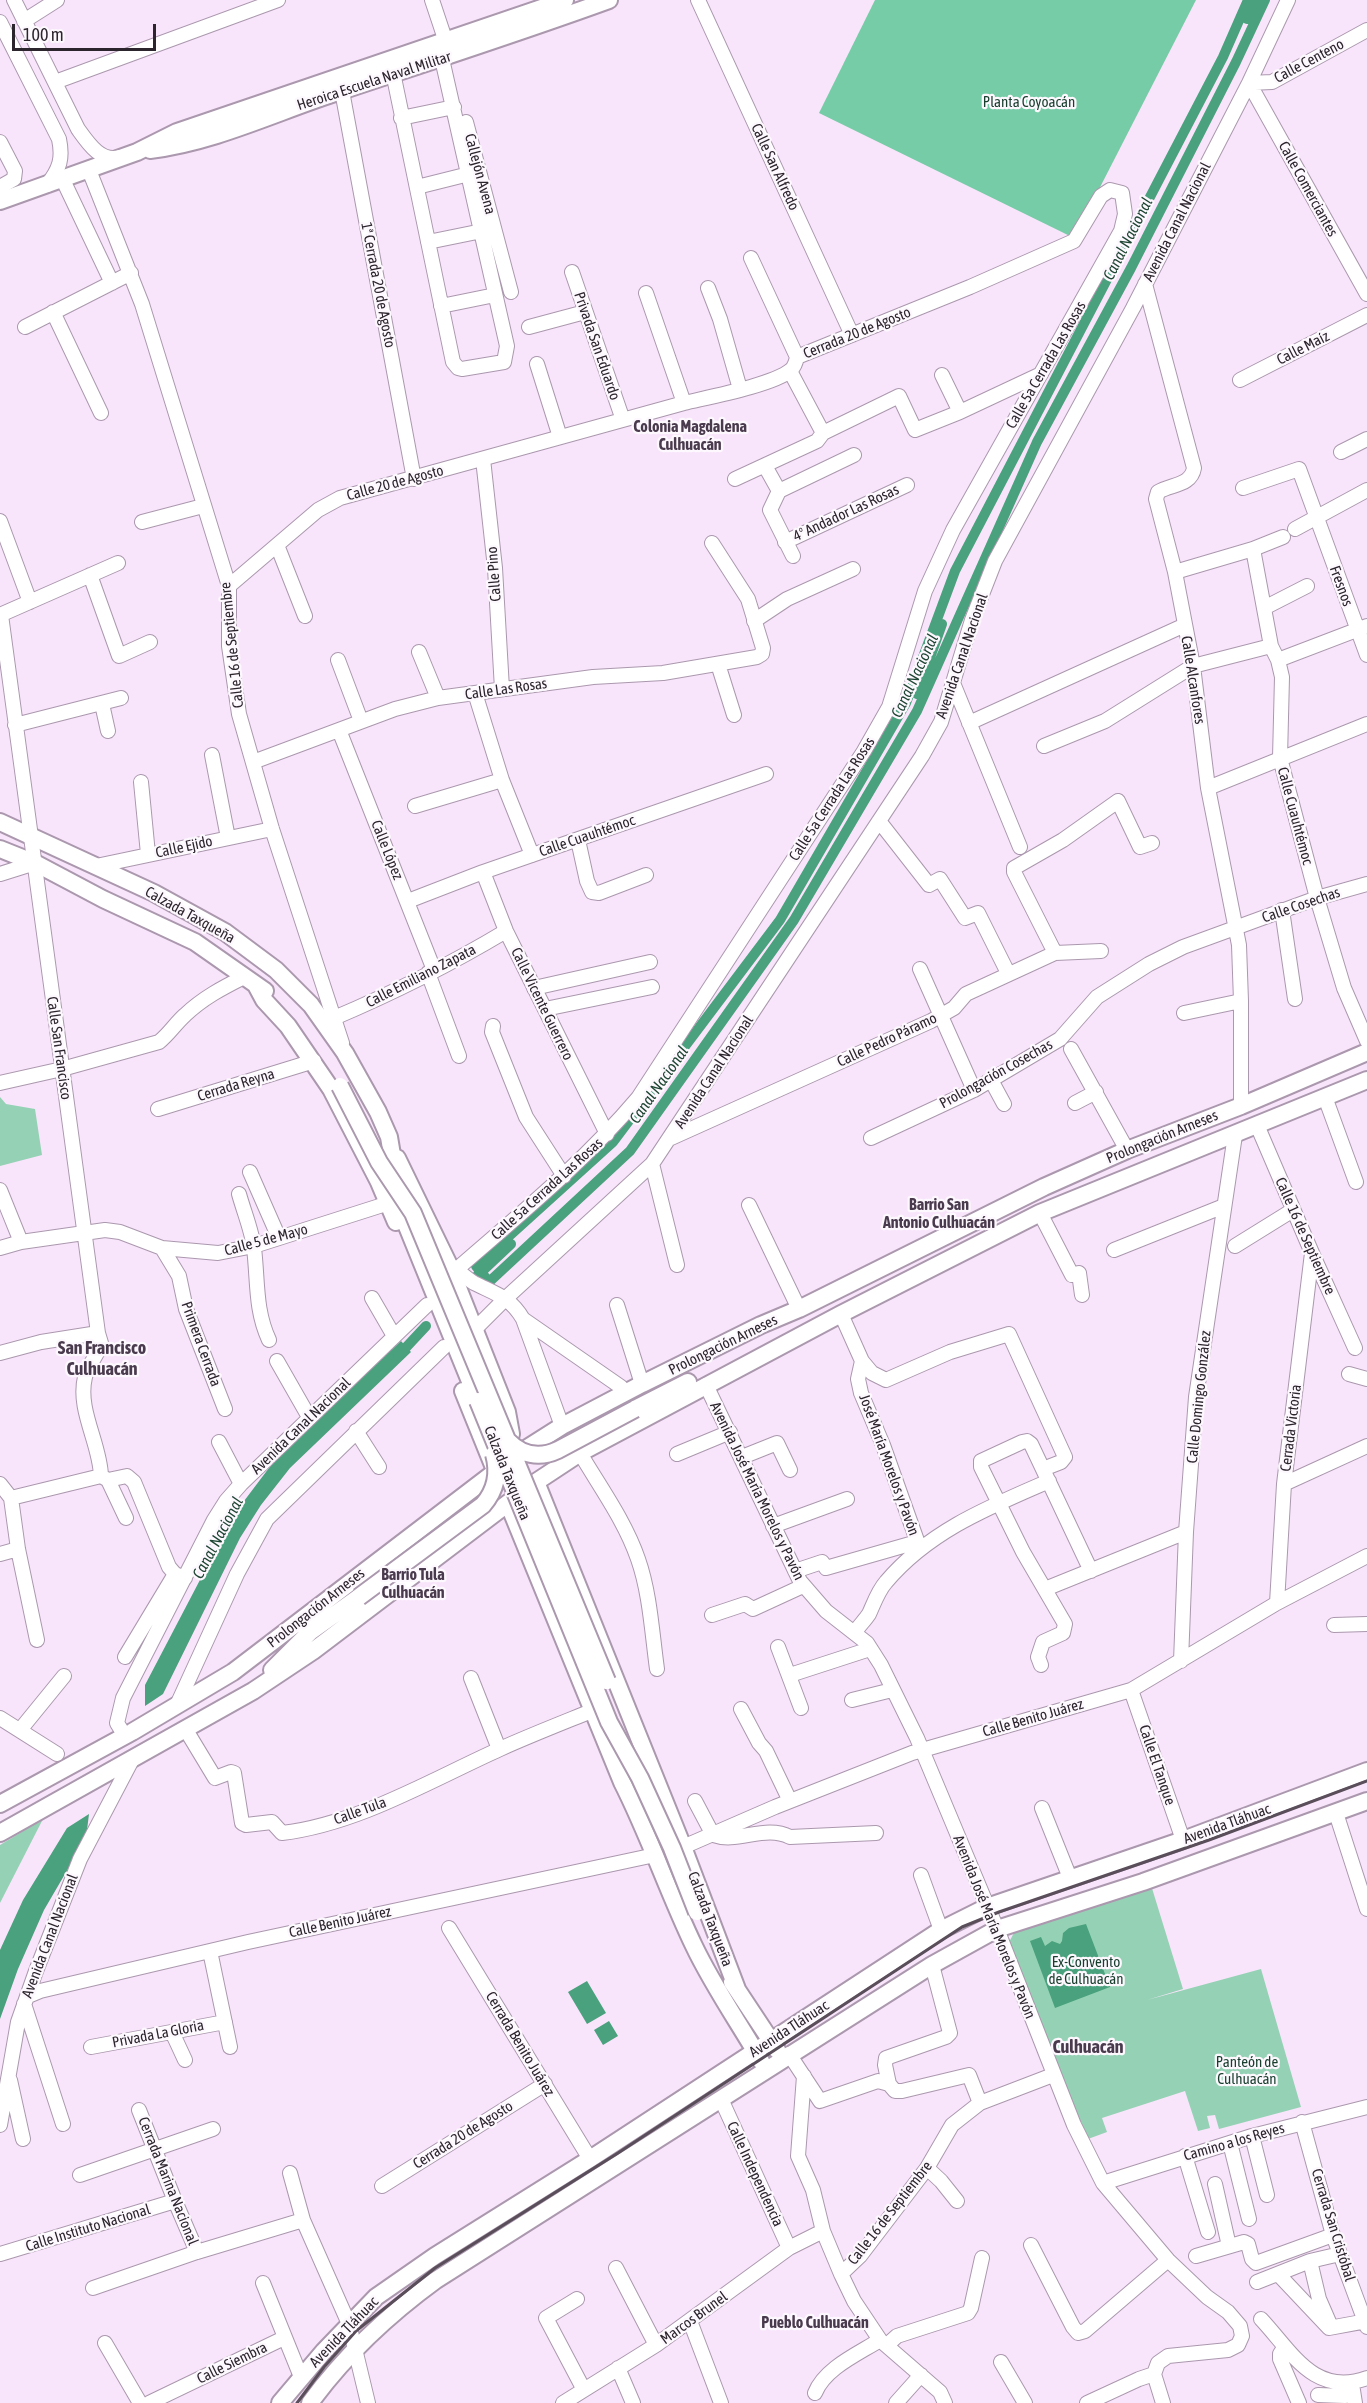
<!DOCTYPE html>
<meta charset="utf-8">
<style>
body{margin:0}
#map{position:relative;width:1367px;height:2403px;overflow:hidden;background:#f9e5fb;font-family:"Asap Condensed",sans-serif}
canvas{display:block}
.scale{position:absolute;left:12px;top:24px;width:144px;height:27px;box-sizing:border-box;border:3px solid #2d252e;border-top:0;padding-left:8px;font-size:18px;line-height:21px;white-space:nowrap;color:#2d252e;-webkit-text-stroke:4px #fcf8fd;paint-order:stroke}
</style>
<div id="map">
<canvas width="1367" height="2403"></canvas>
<div class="scale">100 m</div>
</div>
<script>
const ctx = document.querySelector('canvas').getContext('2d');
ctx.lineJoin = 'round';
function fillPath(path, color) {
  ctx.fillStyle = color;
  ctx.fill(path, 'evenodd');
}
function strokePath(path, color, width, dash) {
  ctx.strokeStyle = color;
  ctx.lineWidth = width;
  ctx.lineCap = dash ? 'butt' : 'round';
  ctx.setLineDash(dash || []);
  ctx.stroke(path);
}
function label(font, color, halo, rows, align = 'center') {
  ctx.font = font + ' "Asap Condensed",sans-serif';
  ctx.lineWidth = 4.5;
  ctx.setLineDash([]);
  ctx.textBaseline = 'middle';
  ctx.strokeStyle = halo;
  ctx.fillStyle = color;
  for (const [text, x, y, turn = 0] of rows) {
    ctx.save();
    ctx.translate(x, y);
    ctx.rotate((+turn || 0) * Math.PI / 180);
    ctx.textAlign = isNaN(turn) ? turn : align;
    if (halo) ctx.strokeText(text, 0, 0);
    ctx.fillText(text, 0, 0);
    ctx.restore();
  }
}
fillPath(new Path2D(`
 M0 1097 6 1104 35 1109 42 1155 0 1166Z
 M43 1819 0 1903V1845Z
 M1151 1885 1183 1989 1147 2000 1261 1969 1301 2107 1219 2129 1215 2115 1207 2116 1210 2128 1198 2131 1185 2091 1102 2118 1107 2132 1088 2139 1008 1944 1016 1929Z`), '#95d2b5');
fillPath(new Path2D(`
 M875 0H1196L1074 238 819 113Z`), '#76cca6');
fillPath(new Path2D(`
 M401 1341 411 1352 290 1468 261 1505 240 1538 163 1694 145 1706V1685L235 1513 278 1456Z
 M89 1814 86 1838 44 1910 18 1969 0 2019V1950L23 1900 67 1828Z
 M1086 1924 1110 1987 1055 2008 1030 1941 1041 1937 1045 1946 1052 1941 1060 1944 1062 1941 1063 1933 1069 1928Z
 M587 1981 606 2013 587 2024 568 1992Z
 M609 2021 618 2036 603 2045 594 2030Z`), '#4aa17d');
strokePath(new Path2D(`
 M1248 0 1223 57 955 571 906 703 780 920 613 1142 476 1266 489 1282 630 1151 794 920 917 711 1037 442 1131 268 1236 62 1265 0
 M1247 19 1256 0
 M917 694 942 624
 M477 1276 511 1244
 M398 1356 426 1326`), '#4aa17d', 10);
const minor = new Path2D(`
 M14 0 78 129C88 143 101 163 120 157
 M432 0 448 48
 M698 0 852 335
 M24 21 57 0
 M0 22 59 139C63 158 60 169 47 185
 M391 63 453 362 458 368 462 369 504 362 507 346 442 59
 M55 82 278 0
 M1249 83 1367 294
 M1249 83 1272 82 1367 30
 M342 91 414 479
 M401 118 454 107
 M466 122 511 292
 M0 142 15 171 14 179 0 187
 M89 170 142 304 229 586V646L239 714 272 829 342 1043
 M63 180 112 283
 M417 187 469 174
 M428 242 482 231
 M751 258 797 357
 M572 272 623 420
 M1145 284 1194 468C1191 486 1171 484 1158 492L1156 499 1175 572 1193 666 1208 788 1239 945 1241 1001V1106
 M708 288 720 319 740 389
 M646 293 684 403
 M441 306 495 295
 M53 312 101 413
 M25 327 131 273
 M529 327 585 312
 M537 364 560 437
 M942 375 960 412 1041 374
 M1240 380 1367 315
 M823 433 899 396 915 430 960 412
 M1341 452 1367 439
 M483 459 495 568 502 689
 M765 466 779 491 770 510 793 556
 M735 479 817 441 823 433 790 371
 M1243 488 1299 469 1367 655
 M779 491 854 455
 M0 521 30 602
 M142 522 203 506
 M1295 529 1367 490
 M785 542 907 485
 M277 545 305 616
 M1253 549 1271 646 1278 660 1282 677 1280 758 1317 898 1344 988 1367 1041
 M1175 572 1253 549 1283 537
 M90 575 119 656 150 642
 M229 586 318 510 340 498 684 403C709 397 773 385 791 370 795 366 796 362 797 357L970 287 1074 241 1101 196 1110 190 1122 193 1125 214 1121 231 953 530 925 591 889 707 864 751 638 1098C584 1162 519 1215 457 1269
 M1264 608 1307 586
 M0 615 118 563
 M1 615 98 1333 101 1343C98 1355 88 1365 85 1377 77 1410 100 1443 101 1476
 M754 621 787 599 853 569
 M419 652 438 698
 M338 660 361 721
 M1278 660 1367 626
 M718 664 734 715
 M953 683 1020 847
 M475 693 502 780 532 855
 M102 704 108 731
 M969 723 1185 625
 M15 725 121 698
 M339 730 434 970
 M1044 746 1105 721 1193 666 1271 646
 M212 755 228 838
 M253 762 395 709 438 698 593 677 663 673 757 657 762 654 763 648 748 599 712 543
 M141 782 148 854
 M1208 788 1367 724
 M415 806 502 780
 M879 821 929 885 940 879 965 918 978 913 1008 973
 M578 840 587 881 592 892 599 893 646 875
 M96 866 272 829
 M483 872 506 931 607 1134
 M0 874 35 863
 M408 901 483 872 766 774
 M1282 910 1295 999
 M1055 953 1014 872V868L1063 840 1118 801 1140 847 1152 843
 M920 969 974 1090
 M428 973 459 1056
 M534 988 650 962
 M545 1009 652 987
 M1184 1013 1241 1001
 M334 1018C393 993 451 964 506 931
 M493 1026 492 1032 526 1117 564 1176
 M1071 1049 1127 1150
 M991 1080 1004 1104
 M0 1083 62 1069 159 1042C169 1034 175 1024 185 1015 203 998 222 988 244 977
 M1325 1097 1356 1182
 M1075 1103 1096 1092
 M158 1109 314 1061
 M1257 1125 1312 1253 1355 1348
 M671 1138 931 1021 954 1008 966 994 1055 953 1101 951
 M871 1138 974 1090 1060 1039 1097 997 1149 964 1183 947 1317 898 1367 884
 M652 1164 677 1265
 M250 1172 279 1238
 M0 1190 21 1242
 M239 1194C244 1212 252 1231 254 1248 258 1281 255 1310 269 1340
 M749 1205 799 1309
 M1040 1213 1072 1275 1079 1273 1082 1295
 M1235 1246 1293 1210
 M0 1248 21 1242 105 1230 120 1232 162 1248 218 1253 254 1246 389 1203
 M162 1248 179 1276 186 1309 225 1409
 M1114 1250 1224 1206
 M451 1266C459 1271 466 1278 474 1283 496 1294 510 1297 523 1319L621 1387
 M372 1298 394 1336
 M617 1305 642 1384
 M841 1314 862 1361 858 1379 861 1393 883 1445 920 1549
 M523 1319 562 1426
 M473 1331 506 1298 652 1164 922 756 941 722 972 620 995 561 1133 308 1249 83 1288 0
 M0 1353 41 1342 98 1333
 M277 1361 309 1417
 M862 1361 872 1373 886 1380 950 1352 1009 1334 1065 1457 1061 1462 1043 1469
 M1349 1374 1367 1379
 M706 1385 800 1581 826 1611 867 1643 881 1665 917 1738 997 1929 1074 2125 1103 2183 1168 2260 1207 2297 1228 2312 1240 2326 1242 2336 1238 2345 1228 2350 1168 2356 1158 2363 1154 2374 1163 2403
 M356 1431 379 1467
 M219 1442 241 1484
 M580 1453C600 1487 625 1521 638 1559 650 1593 652 1633 657 1669
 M677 1454 730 1432
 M742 1457 777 1443 790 1470
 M101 1476 108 1480 126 1518
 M108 1480 127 1476 134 1482 169 1567 175 1574 185 1578
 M0 1484 11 1498
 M1284 1484 1367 1446
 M11 1498 18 1549 37 1640
 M11 1498 101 1476
 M773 1526 847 1499
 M0 1554 18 1549
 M795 1571 822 1562 826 1568 917 1542
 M1045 1589 1186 1532
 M1277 1603 1284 1484 1312 1253
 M712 1615 745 1604 753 1609 803 1586
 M1334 1625 1367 1624
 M855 1632C859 1626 865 1620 869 1614 874 1603 878 1591 886 1582 929 1531 989 1507 1049 1481
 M778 1647 801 1708
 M125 1657 175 1574
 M1181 1661 1186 1532 1196 1397 1235 1135
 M1041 1665 1038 1657 1043 1642 1063 1633 1065 1624 1023 1552 981 1467V1461L1022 1442 1027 1441 1031 1444 1091 1571
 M790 1675 870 1649
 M471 1678 499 1749
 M1131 1690 1183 1840
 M852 1700 892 1690
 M177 1705 237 1574 267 1519 444 1347
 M741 1709 759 1743 766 1751 790 1801
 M0 1718 57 1754
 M20 1730 64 1676
 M186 1730 215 1778 231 1772 234 1773 242 1823 246 1825 272 1822 282 1833C358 1824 431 1780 500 1749 531 1735 562 1723 594 1710
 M125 1736 117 1723 123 1698 214 1520 226 1501 241 1484 427 1305
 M695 1801 713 1835C738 1844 765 1824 790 1837L876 1833
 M1042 1808 1070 1878
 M1336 1813 1367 1909
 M683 1847 775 1807 912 1753 1131 1690 1277 1603 1367 1556
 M921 1875 941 1930
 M449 1928 590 2159
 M210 1951 230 2047
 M28 1996 40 1991 248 1942 655 1855
 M24 2004 63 2124
 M172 2032 185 2060
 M91 2047 225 2022
 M789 2054 820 2101 878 2081 889 2084 895 2091H902L969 2075 980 2103
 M804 2076 798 2156 813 2190 823 2231 841 2274 854 2301 880 2340 940 2392 945 2403
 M10 2080 23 2139
 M889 2084 885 2065 886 2058 946 2037 950 2033 932 1965
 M721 2099 789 2248
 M139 2110 175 2201 197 2252
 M1302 2122 1333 2235 1367 2327
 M0 2125 18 2022 36 1971 80 1859 133 1758
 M1252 2136 1267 2195
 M1230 2143 1249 2219
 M1185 2156 1208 2232
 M927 2168 941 2181 957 2201
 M290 2173 303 2220 349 2324 368 2403
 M80 2175 213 2129
 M1103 2183 1252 2136 1367 2107
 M1215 2184 1229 2246
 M382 2186 545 2084
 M1031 2245 1073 2327 1078 2333 1085 2331 1168 2260
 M0 2254 175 2201
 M1196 2256 1244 2242 1248 2244 1252 2259 1256 2263 1333 2235
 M1310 2261 1319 2299 1329 2322
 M616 2268 656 2345
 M841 2274 860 2256 927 2168 952 2125 980 2103 1053 2075
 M1278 2274 1329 2328 1367 2321
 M1257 2282 1310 2261 1340 2254
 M263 2283 301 2377
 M93 2288 197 2252 303 2220
 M577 2299 546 2318 584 2390
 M1261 2319C1292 2352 1314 2397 1367 2378
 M690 2321 721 2403
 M105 2343 140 2403
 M887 2345 897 2336 968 2313 971 2308 982 2258
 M1284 2348 1280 2354V2359L1299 2403
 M1001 2362 1025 2403
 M618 2368 633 2403
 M1352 2384 1355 2403
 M815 2393C825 2368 858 2354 880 2340
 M1318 2395 1345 2396
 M149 2403 284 2338
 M563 2403 656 2345 789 2248 823 2231
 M896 2403 921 2375
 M1087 2403 1139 2379 1154 2374`);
const major = new Path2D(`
 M150 150C216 142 278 111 341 91 431 61 521 32 609 0
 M0 201 137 152 177 132 565 0
 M0 822 154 893 225 932 276 970 311 1005 345 1053 378 1112 389 1137 402 1214 478 1401
 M0 849 35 863 103 899 195 942 265 991
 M257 987 264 1000 288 1026 331 1089 379 1182 396 1222
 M397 1158 449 1265 507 1412 511 1434 507 1444
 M463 1391 495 1470
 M635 1409 688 1382
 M536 1482 683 1847 737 1989
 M508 1503 622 1782C649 1835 668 1892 694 1946 713 1986 739 2023 761 2061
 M272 1670 310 1632 359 1597
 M0 1804 132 1732 233 1672 521 1452 562 1426 642 1384 761 1325 799 1309 1044 1187 1127 1150 1241 1106 1367 1052
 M0 1833 253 1691 313 1651 536 1482 580 1453 841 1314 1040 1213 1367 1080
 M732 1982 777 2050
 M280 2403 324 2351 376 2297 435 2256 590 2159 941 1930 987 1907 1183 1840 1367 1771
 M310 2403C345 2355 388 2315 436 2280L932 1965 997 1929 1143 1882 1367 1801`);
strokePath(minor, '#ab98ae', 16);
strokePath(major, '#ab98ae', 20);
strokePath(minor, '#fff', 14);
strokePath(major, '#fff', 16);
strokePath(new Path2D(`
 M297 2403 324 2367 356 2331 435 2268 618 2153 962 1927 999 1912 1209 1840 1367 1781`), '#594e5a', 3);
const majorBridge = new Path2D(`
 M340 1086 379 1162 413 1213 607 1681
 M478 1401 609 1722 640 1778 672 1848 697 1912
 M507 1440C521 1455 539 1459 558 1450L635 1409
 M359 1597 483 1505C496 1490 499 1472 494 1454`);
strokePath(majorBridge, '#ab98ae', 20, []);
strokePath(majorBridge, '#fff', 16);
label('15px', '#2d252e', '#fcf8fd', [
 ["Calle Centeno",1309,61,-28],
 ["Heroica Escuela Naval Militar",374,81,-18],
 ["Calle San Alfredo",775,167,65],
 ["Callejón Avena",480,174,75],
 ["Calle Comerciantes",1308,189,61],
 ["Avenida Canal Nacional",1177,222,-63],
 ["1ª Cerrada 20 de Agosto",378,285,79],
 ["Cerrada 20 de Agosto",857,333,-22],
 ["Privada San Eduardo",597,346,71],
 ["Calle Maíz",1303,348,-27],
 ["Calle 5a Cerrada Las Rosas",1046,365,-60],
 ["Calle 20 de Agosto",395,483,-15],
 ["4º Andador Las Rosas",846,513,-25],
 ["Calle Pino",494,574,-94],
 ["Fresnos",1341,586,70],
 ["Calle 16 de Septiembre",232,645,-96],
 ["Avenida Canal Nacional",962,656,-71],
 ["Calle Alcanfores",1193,680,81],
 ["Calle Las Rosas",506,689,-8],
 ["Calle 5a Cerrada Las Rosas",832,799,-57],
 ["Calle Cuauhtémoc",1295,816,75],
 ["Calle Cuauhtémoc",587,836,-19],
 ["Calle Ejido",184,847,-12],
 ["Calle López",387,850,68],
 ["Calle Cosechas",1301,905,-19],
 ["Calzada Taxqueña",190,915,29],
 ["Calle Emiliano Zapata",421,976,-27],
 ["Calle Vicente Guerrero",542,1004,64],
 ["Calle Pedro Páramo",887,1040,-25],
 ["Calle San Francisco",59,1048,82],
 ["Avenida Canal Nacional",714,1072,-57],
 ["Prolongación Cosechas",996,1074,-29],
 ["Cerrada Reyna",236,1085,-17],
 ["Prolongación Arneses",1162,1137,-22],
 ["Calle 5a Cerrada Las Rosas",547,1189,-42],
 ["Calle 16 de Septiembre",1305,1236,66],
 ["Calle 5 de Mayo",266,1240,-15],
 ["Primera Cerrada",201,1344,70],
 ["Prolongación Arneses",723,1345,-26],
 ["Calle Domingo González",1199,1397,-84],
 ["Avenida Canal Nacional",301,1426,-44],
 ["Cerrada Victoria",1291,1428,-83],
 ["José María Morelos y Pavón",889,1465,70],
 ["Calzada Taxqueña",507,1473,68],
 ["Avenida José María Morelos y Pavón",757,1491,64],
 ["Prolongación Arneses",316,1608,-38],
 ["Calle Benito Juárez",1033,1718,-16],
 ["Calle El Tanque",1157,1765,71],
 ["Calle Tula",360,1811,-20],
 ["Avenida Tláhuac",1227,1824,-20],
 ["Calzada Taxqueña",710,1919,69],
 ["Calle Benito Juárez",340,1922,-12],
 ["Avenida José María Morelos y Pavón",994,1927,68],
 ["Avenida Canal Nacional",50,1936,-69],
 ["Avenida Tláhuac",789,2029,-33],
 ["Privada La Gloria",158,2034,-11],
 ["Cerrada Benito Juárez",520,2044,59],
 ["Cerrada 20 de Agosto",463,2135,-32],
 ["Camino a los Reyes",1234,2142,-16],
 ["Calle Independencia",755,2174,65],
 ["Cerrada Marina Nacional",168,2181,68],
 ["Calle 16 de Septiembre",890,2213,-52],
 ["Cerrada San Cristóbal",1333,2225,73],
 ["Calle Instituto Nacional",88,2228,-17],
 ["Marcos Brunel",694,2318,-36],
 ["Avenida Tláhuac",344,2332,-46],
 ["Calle Siembra",232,2363,-26]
]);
label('15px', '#183e2e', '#fcf8fd', [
 ["Planta Coyoacán",1029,102],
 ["Ex-Convento",1086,1962],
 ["de Culhuacán",1086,1979],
 ["Panteón de",1247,2062],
 ["Culhuacán",1247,2079]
]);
label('italic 16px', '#1f4534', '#fcf8fd', [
 ["Canal Nacional",1128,239,-63],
 ["Canal Nacional",915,676,-65],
 ["Canal Nacional",659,1085,-55],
 ["Canal Nacional",218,1538,-62]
]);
label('bold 16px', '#4a3a4d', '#fcf8fd', [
 ["Colonia Magdalena",690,427],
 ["Culhuacán",690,445],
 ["Barrio San",939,1205],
 ["Antonio Culhuacán",939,1223],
 ["Barrio Tula",413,1575],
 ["Culhuacán",413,1593],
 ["Pueblo Culhuacán",815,2323]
]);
label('bold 18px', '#4a3a4d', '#fcf8fd', [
 ["San Francisco",102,1348],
 ["Culhuacán",102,1369],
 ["Culhuacán",1088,2047]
]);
</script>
